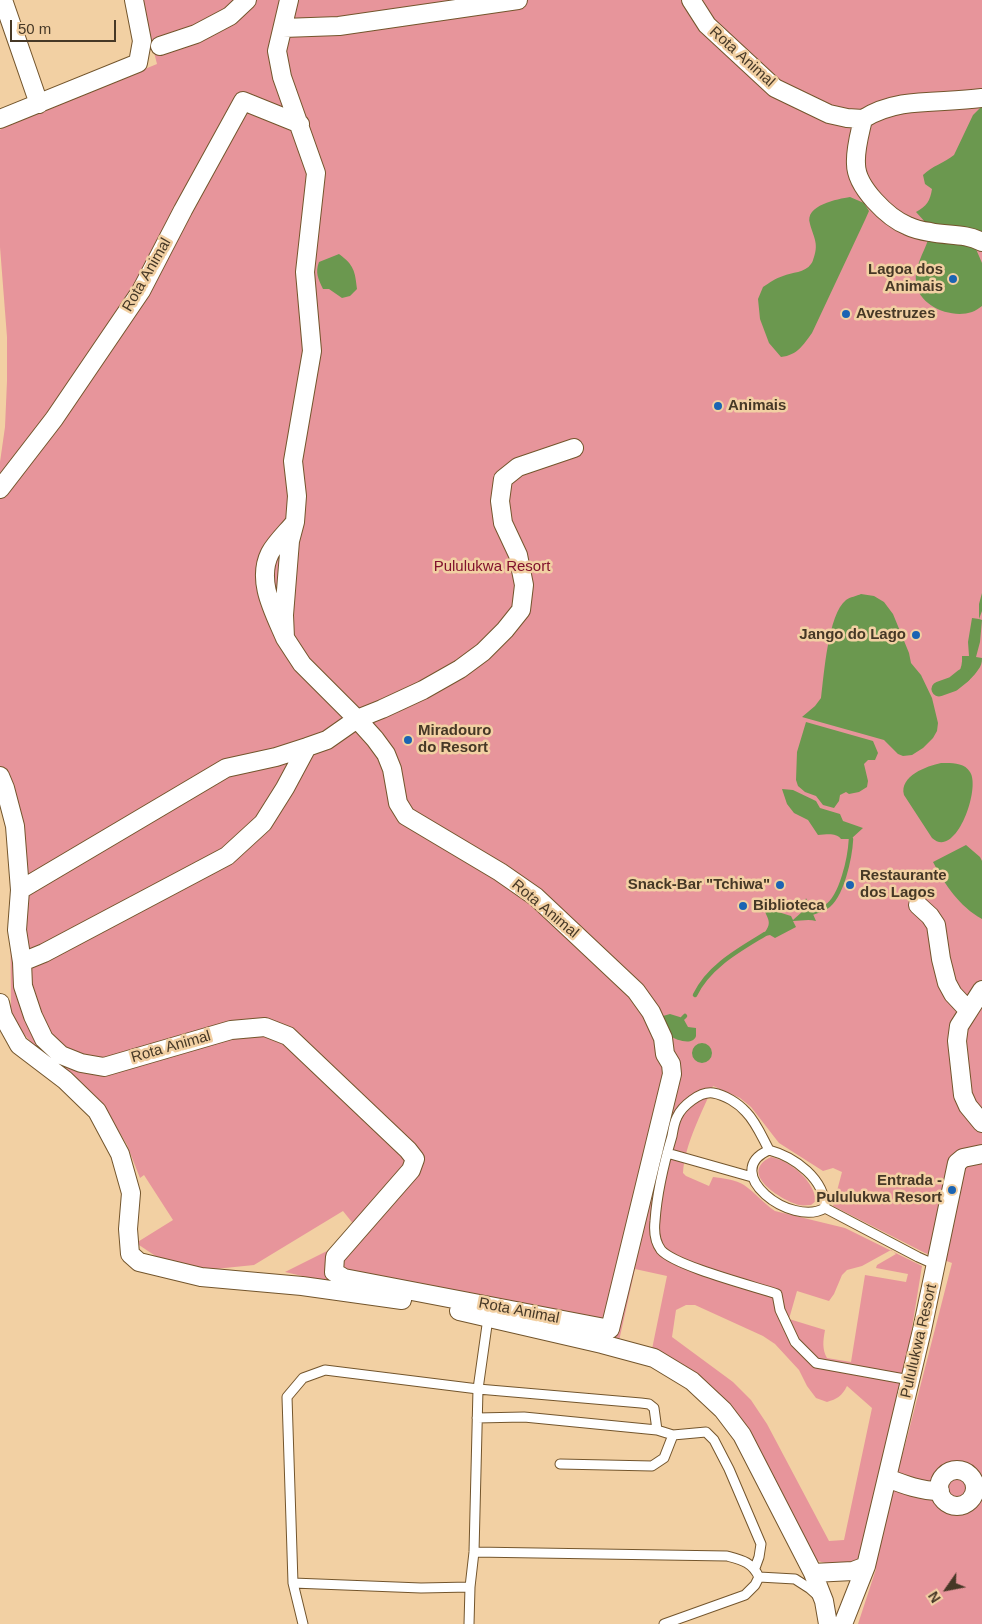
<!DOCTYPE html>
<style>
body{margin:0}
#map{position:relative;width:982px;height:1624px;overflow:hidden;background:#f2d0a3;font-family:Arial,sans-serif}
canvas{display:block}
.north{position:absolute;left:922px;top:1564px;width:50px;height:50px;-webkit-text-stroke:4px #f2d0a3;paint-order:stroke;rotate:237deg;font-size:14px;font-weight:700;line-height:20px;text-align:center;color:#463826}
.north::after{content:'';display:block;margin:auto;width:18px;height:22px;background:#463826;clip-path:polygon(50% 0,100% 100%,50% 72%,0 100%)}
.scale{position:absolute;left:10px;top:20px;width:106px;height:22px;box-sizing:border-box;border:2px solid #463826;border-top:0;padding-left:6px;font-size:15px;line-height:18px;white-space:nowrap;color:#463826;-webkit-text-stroke:4px #f2d0a3;paint-order:stroke}
</style>
<div id="map">
<canvas width="982" height="1624"></canvas>
<div class="north">N</div>
<div class="scale">50 m</div>
</div>
<script>
const ctx = document.querySelector('canvas').getContext('2d');
ctx.lineJoin = 'round';
function fillPath(path, color) {
  ctx.fillStyle = color;
  ctx.fill(path, 'evenodd');
}
function strokePath(path, color, width, dash) {
  ctx.strokeStyle = color;
  ctx.lineWidth = width;
  ctx.lineCap = dash ? 'butt' : 'round';
  ctx.setLineDash(dash || []);
  ctx.stroke(path);
}
function label(font, color, halo, rows, align = 'center') {
  ctx.font = font + ' Arial,sans-serif';
  ctx.lineWidth = 5;
  ctx.setLineDash([]);
  ctx.textBaseline = 'middle';
  ctx.strokeStyle = halo;
  ctx.fillStyle = color;
  for (const [text, x, y, turn = 0] of rows) {
    ctx.save();
    ctx.translate(x, y);
    ctx.rotate((+turn || 0) * Math.PI / 180);
    ctx.textAlign = isNaN(turn) ? turn : align;
    if (halo) ctx.strokeText(text, 0, 0);
    ctx.fillText(text, 0, 0);
    ctx.restore();
  }
}
fillPath(new Path2D(`
 M142 0H982V1624H858L876 1569 872 1566 908 1434 952 1263 925 1253 833 1206 842 1172 833 1168 823 1171 779 1143 751 1107 740 1098 713 1086C702 1113 685 1143 683 1173L686 1176 709 1186 713 1177C723 1178 736 1180 744 1185 756 1193 764 1204 775 1211L845 1228 922 1266 905 1371 861 1557C848 1566 827 1566 814 1559L762 1455 652 1349 667 1276 635 1269 619 1341 319 1280 285 1272 337 1246 355 1226 343 1211 254 1265 205 1270 163 1261 136 1243 173 1220 144 1175 140 1178 127 1145 107 1111 85 1087 60 1065 35 1047 18 1027 11 1010 10 863 8 820 0 792V462L5 427 7 381V337L0 247V130L3 127 157 64 144 13ZM891 1250 896 1254 877 1265 876 1268 908 1274 906 1282 865 1275 851 1362 827 1358C822 1349 823 1341 825 1330L789 1319 797 1291 829 1301 834 1294 842 1275 847 1270 862 1266ZM686 1305H695L763 1336 775 1344 799 1370 807 1386 816 1398 827 1402C837 1399 842 1396 847 1386L872 1408 844 1540 829 1541 767 1424 751 1400 733 1382 672 1337 676 1310Z
 M771 1157C791 1161 814 1181 816 1201L811 1205C807 1205 803 1206 799 1205 781 1200 737 1173 771 1157Z`), '#e7959b');
fillPath(new Path2D(`
 M982 106V233L977 230 926 223 916 212C927 206 930 201 932 189L925 184 923 175C932 166 944 163 954 155L973 115Z
 M850 197 864 203 869 211 865 220 812 333C803 345 798 355 781 357L769 343 760 319 758 299 763 287C769 283 776 278 783 276 792 272 805 273 811 264 813 262 813 259 814 257 819 243 813 236 810 224 804 205 838 199 850 197Z
 M928 240 963 242 976 249 982 263V306C979 308 975 311 972 312 951 319 918 306 916 282 914 268 924 252 928 240Z
 M339 254C354 265 355 271 357 289L350 296 342 298 329 289H323C318 278 315 273 319 262Z
 M982 593V611L979 619 982 620 980 642 976 657 982 658C982 663 981 666 978 670 968 684 963 685 946 687 957 677 963 670 962 656H969L968 642 972 618 979 619V604Z
 M861 594 874 596 884 602 893 614 909 653 911 663 921 675 932 698 938 723 937 731 933 738 923 748 912 755 903 756 898 754 884 740 802 717 815 706 821 698C824 675 828 614 846 600 850 597 857 596 861 594Z
 M806 722 873 741 878 753 875 760H868L864 764 868 781 867 787 859 792 849 794 846 792 840 795 839 801 834 808 823 805 816 796 805 792 798 786 796 780 797 752Z
 M941 763C951 763 964 762 970 772 981 788 956 860 932 838L904 795C899 776 927 766 941 763Z
 M782 789 793 790 816 801 820 808 840 814 843 821 863 828 851 839H841C835 832 826 835 818 835L808 820 794 813 787 804Z
 M966 845 980 857 982 861V919C959 906 945 885 933 862Z
 M806 898 816 921C808 919 801 921 793 921L796 927 775 938 770 935 761 937C775 921 767 921 762 903L775 911 791 916 793 920 803 911Z
 M670 1014 683 1018 688 1027 696 1028C696 1029 696 1036 696 1036 693 1046 676 1040 670 1036 667 1033 664 1026 661 1022L663 1016Z
 M692 1053a10 10 0 1 1 20 0a10 10 0 1 1-20 0Z`), '#6b984f');
strokePath(new Path2D(`
 M808 914C814 912 821 910 826 907 842 897 850 857 851 839
 M695 995C709 966 739 950 765 934
 M683 1018 685 1016`), '#6b984f', 4.5);
strokePath(new Path2D(`
 M939 689 953 684 963 676`), '#6b984f', 15);
const lane = new Path2D(`
 M769 1150C762 1137 756 1122 746 1112 738 1103 725 1095 713 1093 700 1091 682 1106 677 1117 674 1123 673 1130 672 1136 664 1163 657 1192 655 1221 654 1230 655 1242 661 1250 675 1266 753 1286 777 1294L780 1310 795 1342 816 1363 910 1380
 M769 1150C795 1157 825 1179 825 1208 791 1228 719 1172 769 1150Z
 M667 1153 752 1177
 M825 1208 918 1257 936 1265
 M477 1418 524 1417 657 1430 673 1435 706 1432 714 1440 729 1469 761 1544 759 1557 755 1568
 M560 1464 652 1466 664 1458 673 1435
 M474 1552 727 1556C742 1560 752 1562 759 1577
 M759 1577 795 1579 809 1588 818 1596
 M293 1583 421 1588 470 1587
 M303 1624 293 1583 287 1397 303 1378 325 1370 478 1389 641 1403 649 1404 654 1408 657 1430
 M469 1624 470 1587 474 1552 478 1389 488 1318
 M664 1624 745 1595 755 1585 759 1577`);
const street = new Path2D(`
 M3 0 39 104
 M289 0 277 51 282 77 316 173 305 272 312 351 293 461 297 496 295 522
 M691 0 707 25 775 88 829 114 847 118 863 119
 M283 28 339 26 518 0
 M160 46 196 34 230 16 247 0
 M0 119 138 63 142 41 134 0
 M863 119C860 133 855 149 856 164 856 187 888 218 908 226 914 229 923 231 930 232 948 236 965 233 982 242
 M863 119C899 96 942 104 982 98
 M0 489 54 419 141 291 183 210 243 101 300 124
 M0 776 5 788 15 826 20 890 17 930 22 962 44 953 227 856 263 823 285 788 307 747
 M20 890 226 768 276 757 307 747 327 740 357 719 302 664 285 638 284 615 290 541 295 522C287 532 276 542 270 553 256 581 274 612 285 638
 M918 905 930 916 936 925 941 959 947 983 953 994 968 1010
 M22 962 23 986 33 1016 44 1039 61 1055 81 1063 104 1067 231 1030 265 1027 288 1036 408 1150 415 1159 411 1170 335 1257 334 1272 344 1278 610 1329 672 1074 671 1064 665 1054 663 1038 651 1012 636 991 536 897 500 872 406 816 398 803 392 769 386 754 375 739 357 719 382 709 423 690 460 669 483 652 505 630 521 610 524 585 518 555 503 523 500 501 503 479 518 467 574 448
 M982 990 959 1026 957 1041 963 1095 968 1106 982 1123
 M0 1003 3 1016 19 1045 65 1080 97 1111 120 1154 131 1193 128 1229 130 1254 139 1262 201 1277 302 1286 402 1300
 M459 1311 602 1344 654 1358 692 1381 723 1410 742 1435 813 1573 824 1601 828 1624
 M939 1488a18 18 0 1 1 36 0a18 18 0 1 1-36 0Z
 M887 1478C905 1485 921 1491 940 1491
 M813 1573 853 1571 866 1566
 M843 1624 866 1566 922 1330 957 1163 963 1158 982 1154`);
strokePath(lane, '#73552c', 11);
strokePath(street, '#73552c', 20);
strokePath(lane, '#fff', 9);
strokePath(street, '#fff', 18);
for (const [x, y, r, color] of [
 [953,279,5,"#1b64b3"],
 [846,314,5,"#1b64b3"],
 [718,406,5,"#1b64b3"],
 [916,635,5,"#1b64b3"],
 [408,740,5,"#1b64b3"],
 [780,885,5,"#1b64b3"],
 [850,885,5,"#1b64b3"],
 [743,906,5,"#1b64b3"],
 [952,1190,5,"#1b64b3"]
]) {
  const dot = new Path2D();
  dot.arc(x, y, r, 0, 2 * Math.PI);
  ctx.fillStyle = color;
  ctx.fill(dot);
  strokePath(dot, '#f2d0a3', 2);
}
label('15px', '#463826', '#f2d0a3', [
 ["Rota Animal",742,57,42],
 ["Rota Animal",147,275,-60],
 ["Rota Animal",545,909,40],
 ["Rota Animal",171,1047,-16],
 ["Rota Animal",519,1311,11],
 ["Pululukwa Resort",919,1341,-77]
]);
label('bold 15px', '#463826', '#f2d0a3', [
 ["Lagoa dos",943,270,"right"],
 ["Animais",943,287,"right"],
 ["Avestruzes",856,314],
 ["Animais",728,406],
 ["Jango do Lago",906,635,"right"],
 ["Miradouro",418,731],
 ["do Resort",418,748],
 ["Restaurante",860,876],
 ["dos Lagos",860,893],
 ["Snack-Bar \"Tchiwa\"",770,885,"right"],
 ["Biblioteca",753,906],
 ["Entrada -",942,1181,"right"],
 ["Pululukwa Resort",942,1198,"right"]
], 'left');
label('15px', '#81122d', '#f2d0a3', [
 ["Pululukwa Resort",492,567]
]);
</script>
